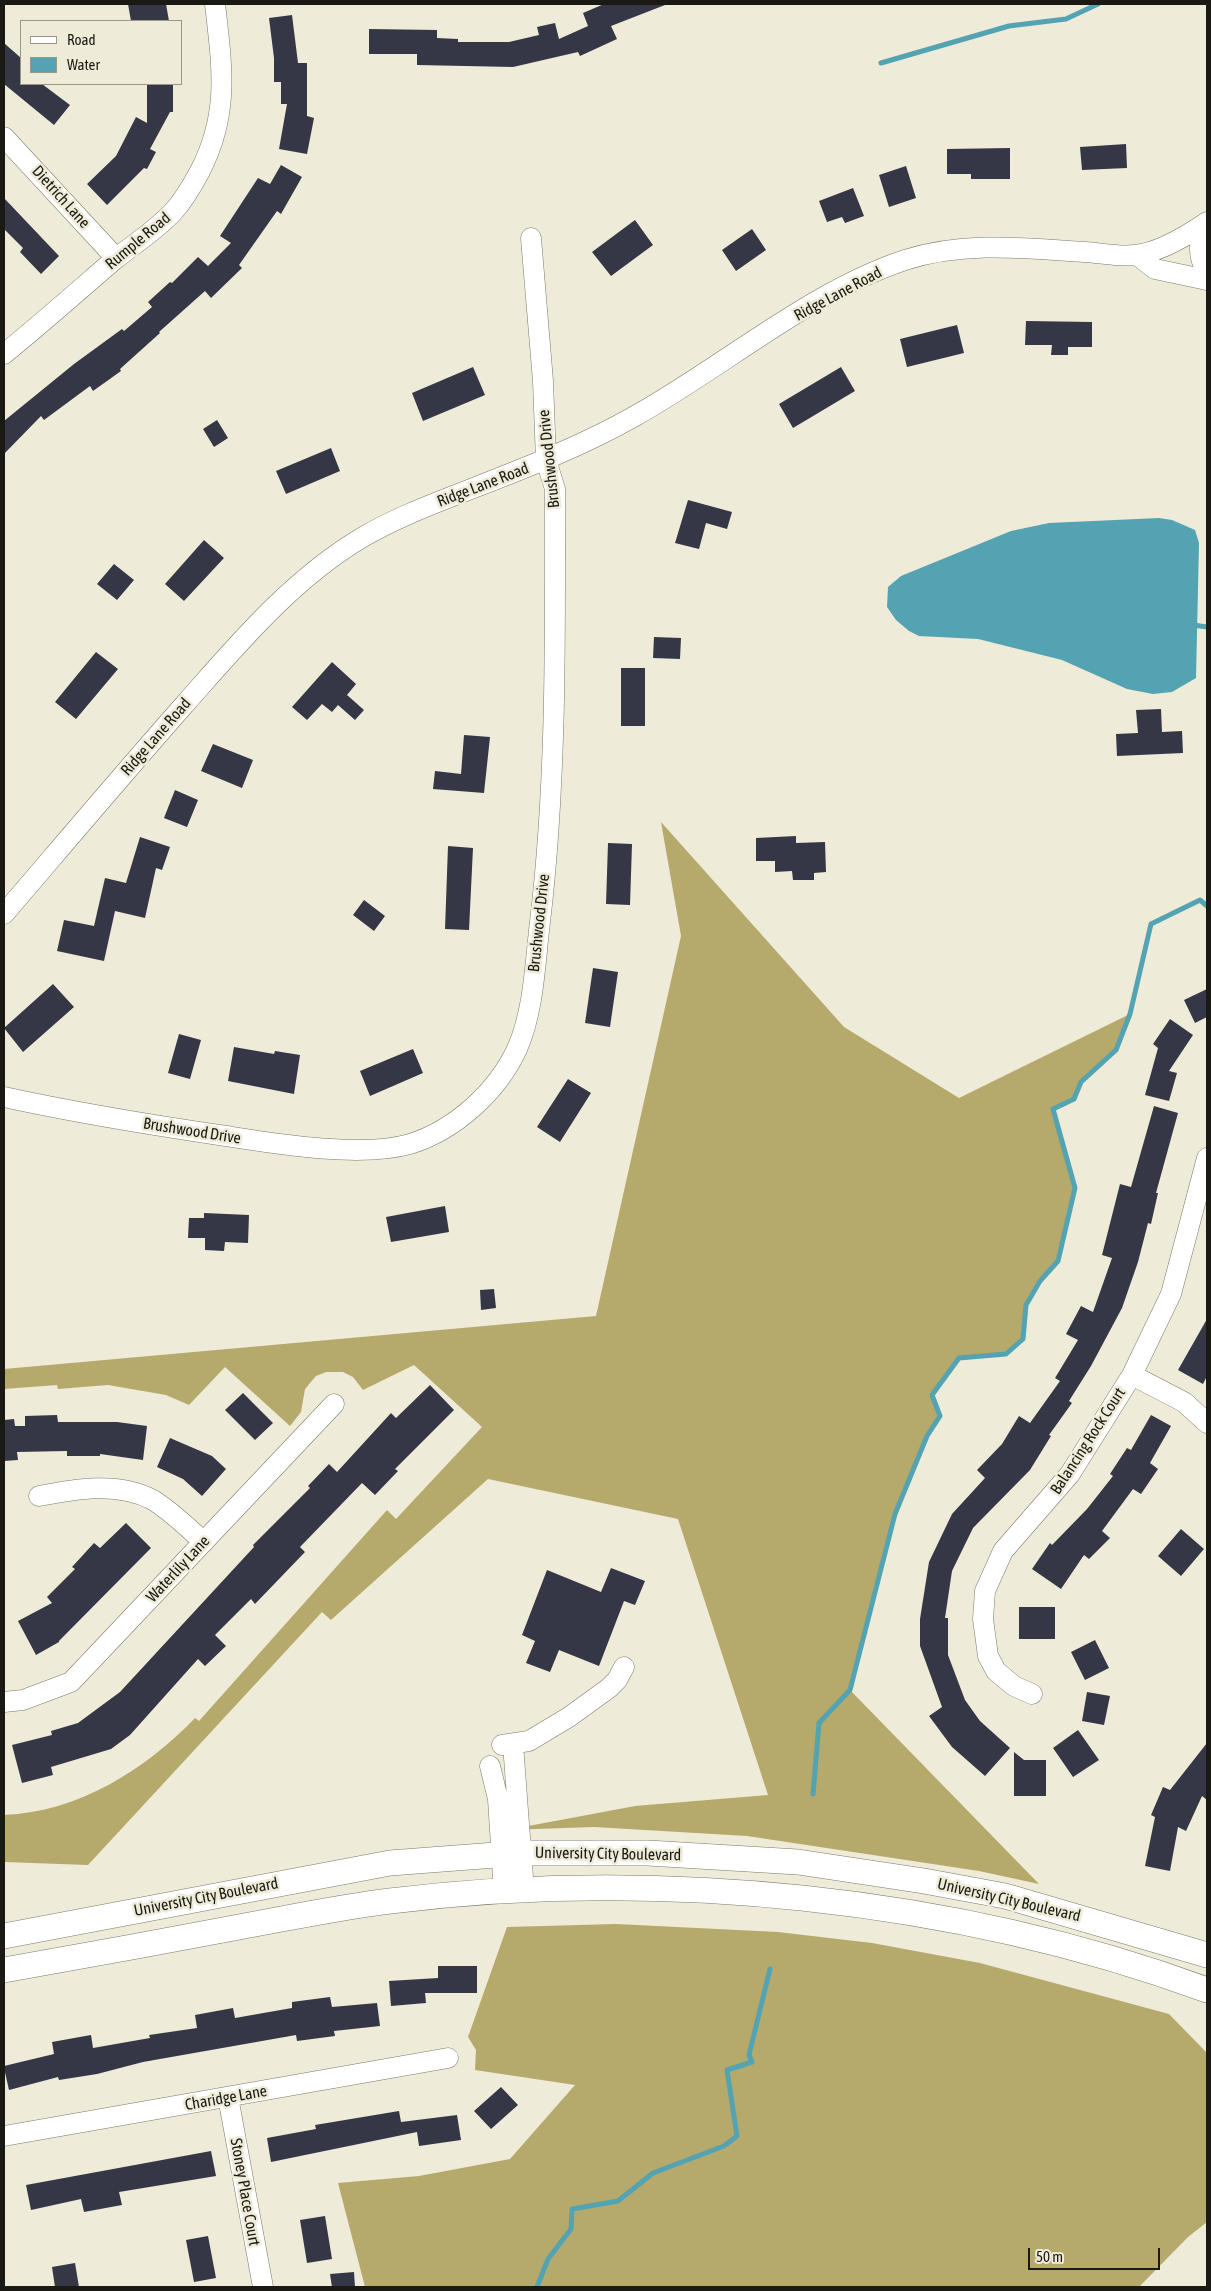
<!DOCTYPE html>
<style>
body{margin:0}
#map{position:relative;width:1211px;height:2291px;overflow:hidden;background:#eeebd8;font-family:"Asap Condensed",sans-serif}
canvas{display:block}
.frame{position:absolute;inset:0;border:5px solid #1b1913;pointer-events:none}
.legend{position:absolute;left:20px;top:20px;width:162px;height:65px;box-sizing:border-box;background:#eeebd8;border:1px solid #9a9789;margin:0;padding:6px 9px;list-style:none;font-size:15px;color:#1b1913}
.legend li{display:flex;align-items:center;gap:10px;height:25px}
.legend b{width:25px;border:1px solid #9a9789}
.scale{position:absolute;left:1028px;top:2248px;width:132px;height:22px;box-sizing:border-box;border:2px solid #1b1913;border-top:0;padding-left:6px;font-size:15px;line-height:18px;white-space:nowrap;color:#1b1913;-webkit-text-stroke:4px #eeebd8;paint-order:stroke}
</style>
<div id="map">
<canvas width="1211" height="2291"></canvas>
<div class="frame"></div>
<ul class="legend">
<li><b style="height:6px;background:#fff"></b>Road</li>
<li><b style="height:14px;background:#53a3b2"></b>Water</li>
</ul>
<div class="scale">50 m</div>
</div>
<script>
const ctx = document.querySelector('canvas').getContext('2d');
ctx.lineJoin = 'round';
function fillPath(path, color) {
  ctx.fillStyle = color;
  ctx.fill(path, 'evenodd');
}
function strokePath(path, color, width, dash) {
  ctx.strokeStyle = color;
  ctx.lineWidth = width;
  ctx.lineCap = dash ? 'butt' : 'round';
  ctx.setLineDash(dash || []);
  ctx.stroke(path);
}
function label(font, color, halo, rows, align = 'center') {
  ctx.font = font + ' "Asap Condensed",sans-serif';
  ctx.lineWidth = 5;
  ctx.setLineDash([]);
  ctx.textBaseline = 'middle';
  ctx.strokeStyle = halo;
  ctx.fillStyle = color;
  for (const [text, x, y, turn = 0] of rows) {
    ctx.save();
    ctx.translate(x, y);
    ctx.rotate((+turn || 0) * Math.PI / 180);
    ctx.textAlign = isNaN(turn) ? turn : align;
    if (halo) ctx.strokeText(text, 0, 0);
    ctx.fillText(text, 0, 0);
    ctx.restore();
  }
}
fillPath(new Path2D(`
 M661 822 844 1027 959 1098 1130 1014 1116 1050 1081 1082 1074 1099 1053 1109 1075 1188 1058 1261 1040 1281 1026 1305 1023 1339 1006 1354 959 1358 932 1395 940 1416C891 1488 872 1605 850 1690L1039 1884 979 1871 747 1836 594 1827 507 1830 635 1806 768 1795 678 1519 488 1479 331 1620 322 1612 88 1865 4 1862V1815C78 1812 145 1770 195 1718L199 1721 387 1510 396 1519 482 1427 414 1365 363 1390 353 1377 343 1372H326L316 1376 305 1389 301 1412 290 1426 225 1367 189 1405 166 1395 108 1385 58 1389 57 1385 4 1389V1369L596 1316 681 936Z
 M616 1924 778 1932 872 1943 980 1963 1169 2014 1207 2053V2222L1188 2237 1139 2287H365L338 2183 419 2176 510 2159 575 2085 475 2070 476 2050 468 2037 507 1927Z`), '#b5aa6c');
fillPath(new Path2D(`
 M1159 518 1172 520 1195 530 1199 543 1196 678 1172 692 1153 694 1127 689 1062 660 978 639 919 636 909 631 896 620 887 607 888 587 901 576 1011 531 1049 523Z`), '#53a3b2');
strokePath(new Path2D(`
 M881 63 1009 26 1066 19 1098 4
 M1193 625 1207 627
 M813 1794 819 1723 850 1690 895 1514 927 1436 940 1416 932 1395 959 1358 1006 1354 1023 1339 1026 1305 1040 1281 1058 1261 1075 1188 1053 1109 1074 1099 1081 1082 1116 1050 1130 1014 1151 924 1200 900 1207 906
 M537 2287 548 2259 571 2229 572 2209 618 2201 653 2173 724 2146 737 2136 727 2070 752 2062 749 2055 770 1969`), '#53a3b2', 5);
fillPath(new Path2D(`
 M128 4H166L169 21H131Z
 M604 4 665 5 611 26 617 39 580 56 578 52 513 67 417 65V54H369V29L437 30V38L458 39V42H509L539 35 537 27 555 23 559 39 588 26 583 13Z
 M292 15 298 63H307V116L314 118 307 154 279 149 287 104H281V82H274V58L269 18Z
 M4 43 21 58V84H42L70 105 54 125 4 84Z
 M147 84H173V112H170L150 149 156 152 147 169 144 168 107 205 87 184 116 156 136 117 147 123Z
 M1126 144 1127 168 1082 170 1080 147Z
 M1010 148V179H971V174H947V149Z
 M281 165 302 177 281 214 277 211 239 265 242 268 211 298 205 291 159 332 160 333 120 369 121 371 93 391 90 386 44 420 41 416 4 454V421L74 364 122 329 124 331 152 307 148 302 170 282 172 283 198 257 208 266 231 243 220 236 258 178 270 184Z
 M906 166 916 198 889 207 879 175Z
 M853 188 864 216 845 223 842 217 827 222 819 201Z
 M4 198 59 256 41 274 20 252 23 248 4 229Z
 M635 220 653 245 611 276 592 252Z
 M752 229 766 250 736 271 722 250Z
 M1026 321 1092 322V347H1068V355H1051L1052 345H1025Z
 M957 325 964 353 907 367 900 339Z
 M473 367 485 395 423 421 412 393Z
 M841 367 855 391 793 428 779 404Z
 M217 420 228 438 214 447 203 429Z
 M331 448 340 471 286 494 276 471Z
 M688 500 732 512 727 529 706 523 699 549 675 543Z
 M204 540 224 558 184 601 165 584Z
 M114 564 134 580 117 600 97 584Z
 M654 637 681 638 680 659 653 658Z
 M96 652 118 669 76 719 55 702Z
 M332 662 356 684 347 695 364 710 355 720 338 705 332 712 322 704 307 720 292 707Z
 M621 668H645V726H621Z
 M1161 709 1162 732 1182 731 1183 753 1117 756 1116 734 1138 733 1136 710Z
 M464 735 490 737 484 793 433 789 435 771 461 774Z
 M213 744 253 760 242 788 201 771Z
 M175 790 198 800 187 827 164 818Z
 M796 836V843L825 842 826 872 814 873V880H793L792 871 775 872V861H756V838Z
 M140 837 170 847 162 870 156 868 145 918 115 911 104 961 57 951 64 920 94 926 105 878 126 883Z
 M608 843 632 844 630 905 606 904Z
 M448 846 473 848 469 930 445 929Z
 M364 900 385 916 374 931 353 915Z
 M593 968 618 972 610 1027 585 1023Z
 M53 984 74 1007 23 1052 4 1028Z
 M1207 989V1017L1195 1023 1184 1000Z
 M1170 1019 1193 1035 1169 1071 1177 1073 1169 1101 1145 1095 1158 1048 1153 1044Z
 M179 1034 201 1040 190 1079 168 1073Z
 M234 1047 274 1054 275 1051 300 1055 294 1094 228 1081Z
 M413 1049 423 1073 370 1096 360 1071Z
 M568 1079 591 1093 560 1142 537 1127Z
 M1154 1106 1178 1113 1156 1193H1158L1151 1224 1148 1223 1138 1262 1122 1308 1091 1366 1069 1401 1072 1403 1049 1435 1051 1436 1030 1470 973 1528 952 1571 945 1618H948V1655L965 1700 980 1721 1010 1748 985 1776 952 1747 929 1716 942 1707 920 1646V1619L929 1562 952 1514 985 1478 977 1470 1002 1444 1019 1416 1030 1423 1060 1381 1055 1378 1078 1340 1066 1334 1081 1306 1093 1312 1112 1258 1102 1255 1120 1184 1131 1187Z
 M445 1206 449 1232 391 1242 386 1217Z
 M204 1213 249 1215 248 1243 225 1242 224 1251 205 1250V1238H188L189 1218H204Z
 M494 1289 496 1308 481 1310 480 1290Z
 M1207 1319V1376L1203 1384 1178 1370Z
 M430 1385 454 1410 395 1469 398 1471 375 1495 362 1483 300 1547 305 1552 255 1604 251 1599 215 1635 226 1646 205 1666 198 1659 130 1735 111 1749 51 1767 53 1775 22 1783 12 1745 52 1735 51 1731 78 1723 120 1692 254 1547 253 1545 310 1488 308 1486 329 1464 337 1472 391 1413 396 1418Z
 M243 1393 273 1423 255 1440 225 1410Z
 M57 1415 58 1422H117L147 1426 143 1460 100 1454V1456H67V1451L17 1452 18 1460 4 1461V1420L14 1419 15 1426H25V1416Z
 M1151 1415 1171 1426 1150 1463 1158 1469 1141 1494 1133 1489 1102 1531 1110 1538 1089 1559 1084 1555 1061 1589 1032 1569 1050 1543 1052 1545 1087 1509 1113 1476 1110 1474 1127 1448 1131 1450Z
 M170 1438 212 1456 226 1469 202 1496 183 1479 157 1467Z
 M126 1523 151 1548 59 1641V1642L36 1655 18 1621 52 1603 47 1597 75 1569 72 1567 94 1543 100 1548Z
 M1181 1529 1204 1549 1181 1576 1158 1556Z
 M611 1568 645 1581 635 1605 624 1601 599 1666 559 1650 550 1672 526 1663 535 1641 522 1635 547 1570 601 1592Z
 M1019 1607H1055V1639H1019Z
 M1095 1640 1109 1668 1085 1680 1071 1652Z
 M1087 1692 1110 1696 1104 1725 1082 1721Z
 M1078 1730 1099 1760 1073 1777 1053 1748Z
 M1207 1743V1800L1202 1796 1186 1831 1178 1827 1170 1871 1145 1866 1155 1817 1151 1815 1163 1787 1170 1790Z
 M1014 1752 1024 1760H1046V1796H1014Z
 M438 1966H477V1993H425L426 2003 391 2006 389 1981 438 1978Z
 M330 1997 332 2007 377 2003 380 2026 334 2031 335 2036 297 2041 296 2035 143 2062 97 2074 59 2080 58 2077 9 2090 4 2068V2066L54 2054 52 2042 91 2035 93 2048 150 2038 149 2035 197 2028 195 2015 233 2008 235 2018 292 2008V2002Z
 M501 2087 518 2105 491 2129 474 2111Z
 M399 2111 401 2122 457 2115 461 2140 419 2146 417 2132 271 2162 267 2138 316 2129 315 2125Z
 M211 2151 216 2176 119 2192 122 2205 84 2212 81 2199 31 2210 26 2185Z
 M325 2216 332 2259 307 2263 300 2220Z
 M208 2236 216 2278 194 2282 186 2240Z
 M75 2263 79 2287H55L52 2267Z
 M354 2272 355 2287H332L330 2274Z`), '#363746');
const minor = new Path2D(`
 M4 137 116 258
 M1205 224C1200 240 1196 256 1207 270
 M1137 255 1155 269 1207 280
 M4 354C41 324 77 292 114 260 134 244 155 231 173 212 184 200 192 186 200 171 230 113 222 66 215 4
 M4 914C64 844 123 774 184 705 238 644 292 579 363 537 399 516 438 502 476 487 530 466 584 445 635 416 723 367 809 292 905 260 964 241 1024 248 1085 252 1101 253 1119 257 1135 255 1158 253 1188 235 1207 222
 M4 1097C77 1113 151 1125 226 1136 277 1144 361 1158 410 1144 455 1130 497 1092 517 1049 534 1011 535 963 540 922 557 779 555 633 555 489L546 460 543 381 531 238
 M1132 1375 1184 1402 1207 1423
 M39 1496C75 1489 118 1481 153 1500 171 1511 188 1528 204 1542
 M1032 1694 1014 1686 996 1671 988 1656 983 1619 985 1591 1003 1551 1070 1474 1132 1375 1171 1294 1207 1158
 M4 1702 23 1700 71 1682 334 1404
 M513 1744 524 1891
 M502 1745 529 1741 569 1717 609 1688 617 1680 624 1667
 M490 1766 498 1799 504 1892
 M228 2097 263 2287
 M4 2136 448 2058`);
const major = new Path2D(`
 M4 1936 390 1863 522 1853H648L798 1862 924 1881 1005 1896 1207 1955
 M4 1970C82 1956 161 1942 239 1927 289 1918 340 1907 390 1901 658 1868 954 1897 1207 1990`);
strokePath(minor, '#7c7969', 21);
strokePath(major, '#7c7969', 26);
strokePath(minor, '#fff', 20);
strokePath(major, '#fff', 25);
label('16px', '#1b1913', '#eeebd8', [
 ["Dietrich Lane",61,197,48],
 ["Rumple Road",138,241,-40],
 ["Ridge Lane Road",838,294,-28],
 ["Brushwood Drive",549,459,-96],
 ["Ridge Lane Road",483,485,-21],
 ["Ridge Lane Road",156,737,-49],
 ["Brushwood Drive",539,923,-84],
 ["Brushwood Drive",192,1131,9],
 ["Balancing Rock Court",1088,1441,-57],
 ["Waterlily Lane",178,1569,-47],
 ["University City Boulevard",608,1854,1],
 ["University City Boulevard",206,1897,-11],
 ["University City Boulevard",1009,1900,13],
 ["Charidge Lane",226,2098,-10],
 ["Stoney Place Court",245,2192,80]
]);
</script>
